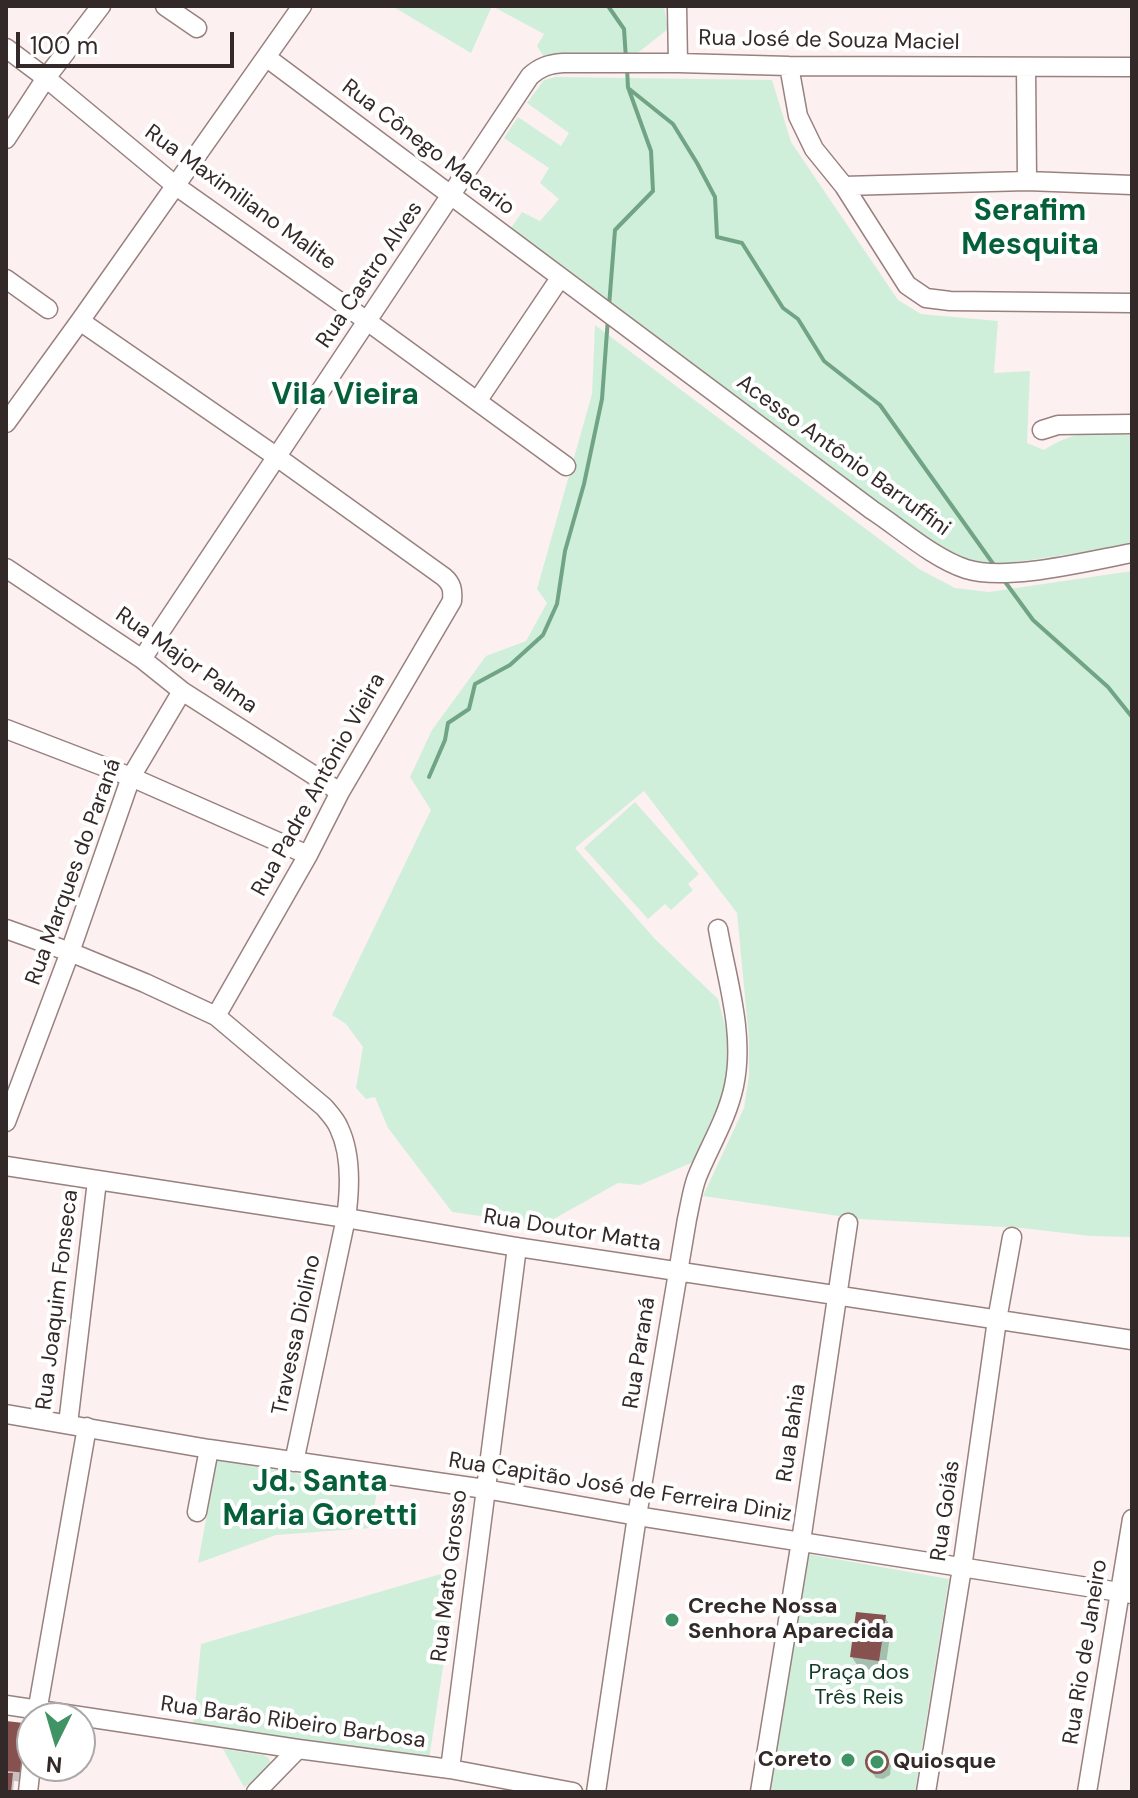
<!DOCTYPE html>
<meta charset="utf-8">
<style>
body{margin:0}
#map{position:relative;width:1138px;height:1798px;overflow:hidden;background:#fcf1f0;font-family:"DM Sans",sans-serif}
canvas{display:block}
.frame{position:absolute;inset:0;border:8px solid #332928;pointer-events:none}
.north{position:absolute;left:16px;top:1702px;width:80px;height:80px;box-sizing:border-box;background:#fff;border:2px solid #ada9a9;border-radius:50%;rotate:185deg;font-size:22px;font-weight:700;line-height:32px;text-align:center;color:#332928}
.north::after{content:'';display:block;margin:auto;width:28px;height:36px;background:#3f9365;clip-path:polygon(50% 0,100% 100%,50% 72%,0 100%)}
.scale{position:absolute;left:16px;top:32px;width:218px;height:36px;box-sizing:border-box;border:4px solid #332928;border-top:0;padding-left:10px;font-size:24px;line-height:28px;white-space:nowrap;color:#332928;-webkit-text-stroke:6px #fff;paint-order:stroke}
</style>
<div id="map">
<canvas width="1138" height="1798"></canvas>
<div class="frame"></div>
<div class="north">N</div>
<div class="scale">100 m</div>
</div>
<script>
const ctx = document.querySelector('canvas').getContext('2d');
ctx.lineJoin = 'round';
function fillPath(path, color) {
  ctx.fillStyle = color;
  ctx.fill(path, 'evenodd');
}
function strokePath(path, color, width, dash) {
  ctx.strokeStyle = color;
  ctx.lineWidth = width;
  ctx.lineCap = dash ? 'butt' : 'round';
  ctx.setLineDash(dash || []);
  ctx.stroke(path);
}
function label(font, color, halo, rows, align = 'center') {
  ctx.font = font + ' "DM Sans",sans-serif';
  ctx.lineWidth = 8;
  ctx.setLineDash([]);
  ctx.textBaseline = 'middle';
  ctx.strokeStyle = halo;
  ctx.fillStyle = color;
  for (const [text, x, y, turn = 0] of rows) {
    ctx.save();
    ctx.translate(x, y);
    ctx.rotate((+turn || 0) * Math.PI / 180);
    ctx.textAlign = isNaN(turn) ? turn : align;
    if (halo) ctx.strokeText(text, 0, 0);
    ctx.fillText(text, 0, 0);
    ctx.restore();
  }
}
fillPath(new Path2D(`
 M392 6H492L471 53Z
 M492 6H664L668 29 635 55 544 57 537 46 544 34Z
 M691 6H1132V7H691Z
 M556 77 772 80 791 142 898 300 921 314 998 321 994 373 1030 371 1027 443 1044 450C1078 429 1091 433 1130 435L1132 437V545L1003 564 971 561 938 551 511 228 522 212 540 221 559 199 540 183 549 168 504 138 518 117 561 146 569 133 527 103 544 80Z
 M595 325 919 569 955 588 989 592 1132 571V1237L1090 1236 1022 1228 859 1219 703 1196 744 1108 749 1076V1039L737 913 644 791 575 848 655 939 718 999 729 1041 730 1076 698 1160 640 1185 618 1183 543 1225 452 1212 388 1128 375 1097 366 1099 356 1088 363 1047 346 1024 332 1015 431 810 410 777 432 730 486 656 526 641 547 603 537 589 592 394Z
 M635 802 699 874 688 884 693 890 671 910 665 904 648 919 584 848Z
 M217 1460 378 1487 370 1528 276 1535 198 1563Z
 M807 1554 949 1579 915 1792H769Z
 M458 1569 429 1759 193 1726 201 1644Z
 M223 1749 263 1755 269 1758 271 1769 266 1774 244 1787Z`), '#cfefda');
fillPath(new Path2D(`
 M885 1617 891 1628 885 1672 859 1668 852 1657Z
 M6 1723 31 1726 32 1728 33 1783 14 1781 13 1792H6Z
 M80 1740V1754H85L88 1759 87 1768 69 1766H80Z
 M875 1751 883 1753 891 1765 890 1775 883 1779 876 1778 866 1764 868 1757Z
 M842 1761a7 7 0 1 1 14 0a7 7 0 1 1-14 0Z`), '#0003');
strokePath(new Path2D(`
 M608 6 624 29 626 59
 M627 68 628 88 673 124 697 163 715 197 717 237 742 243 783 308 798 319 824 361 880 405 994 565
 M609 306 615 230 653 191 651 151 629 90
 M1003 579 1033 620 1108 687 1132 717
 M429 777 445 740 448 723 469 709 475 684 510 665 543 635 557 604 565 551 584 484 602 399 608 318`), '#71a484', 4);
fillPath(new Path2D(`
 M856 1612 886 1615 879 1661 850 1657Z
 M6 1721 32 1724 28 1773 6 1771Z
 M865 1762a12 12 0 1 1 24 0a12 12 0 1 1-24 0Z
 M840 1759a8 8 0 1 1 16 0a8 8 0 1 1-16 0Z
 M6 1773H13L11 1792H6Z`), '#86514e');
const minor = new Path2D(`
 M165 6 197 28
 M677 6 678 63
 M6 48 46 78 176 186 367 321 566 466
 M266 57 872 510C901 529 933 558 966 569 1007 582 1088 561 1132 553
 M789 66 798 116 814 149 844 186 907 285 926 298 950 301 1132 303
 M1026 67 1027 181
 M6 139 46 78 101 6
 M844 186 1027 181 1132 185
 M6 279 48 309
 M80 321 277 457 444 577C452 584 453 590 452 601L340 792 308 855 216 1016
 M478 400 560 278
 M6 423 80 321 302 6
 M1042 430 1058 425 1132 424
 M6 568 142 659 182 691 340 792
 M142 659 530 76C540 67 549 64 563 63H678L789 66 1132 67
 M6 729 131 777 308 855
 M6 929 70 952 145 983 216 1016 324 1107C329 1113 336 1120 339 1128 352 1155 350 1190 346 1218L294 1462
 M6 1122 70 952 131 777 182 691
 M6 1166 346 1218 517 1247 1132 1340
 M6 1414 209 1449 485 1489 637 1516 1132 1594
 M68 1424 97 1181
 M197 1512 209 1449
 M6 1705 298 1749 450 1769 573 1792
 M36 1718 87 1427
 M450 1769 517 1247
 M28 1792 32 1757
 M256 1792 298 1749
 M596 1792 637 1516 687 1219C690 1206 692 1190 697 1177 709 1147 727 1119 734 1086 745 1034 727 980 718 929
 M760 1792 801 1541 848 1223
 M926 1792 962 1568 997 1320 1012 1237
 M1087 1792 1132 1519`);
strokePath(minor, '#98817e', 21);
strokePath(minor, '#fff', 18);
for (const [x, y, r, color] of [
 [672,1620,8,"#3f9365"],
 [848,1760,8,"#3f9365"],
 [877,1762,8,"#3f9365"]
]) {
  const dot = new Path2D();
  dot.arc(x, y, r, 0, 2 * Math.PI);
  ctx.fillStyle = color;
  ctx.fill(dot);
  strokePath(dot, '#fff', 3);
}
label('22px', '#332928', '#fff', [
 ["Rua José de Souza Maciel",829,41,1],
 ["Rua Cônego Macario",428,148,37],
 ["Rua Maximiliano Malite",240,198,36],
 ["Rua Castro Alves",370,275,-56],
 ["Acesso Antônio Barruffini",843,456,36],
 ["Rua Major Palma",186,661,35],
 ["Rua Padre Antônio Vieira",319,785,-61],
 ["Rua Marques do Paraná",74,872,-70],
 ["Rua Doutor Matta",572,1231,9],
 ["Rua Joaquim Fonseca",58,1300,-83],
 ["Travessa Diolino",297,1335,-78],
 ["Rua Paraná",640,1353,-81],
 ["Rua Bahia",792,1433,-82],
 ["Rua Capitão José de Ferreira Diniz",620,1488,9],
 ["Rua Goiás",946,1511,-82],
 ["Rua Mato Grosso",450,1576,-83],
 ["Rua Rio de Janeiro",1086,1652,-81],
 ["Rua Barão Ribeiro Barbosa",293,1723,8]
]);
label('bold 22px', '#332928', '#fff', [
 ["Creche Nossa",688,1607],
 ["Senhora Aparecida",688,1632],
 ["Coreto",832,1760,"right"],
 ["Quiosque",893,1762]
], 'left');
label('22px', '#133c26', '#fff', [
 ["Praça dos",859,1673],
 ["Três Reis",859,1698]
]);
label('bold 30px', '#055f38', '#fff', [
 ["Serafim",1030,212],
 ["Mesquita",1030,246],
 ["Vila Vieira",345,396],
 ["Jd. Santa",320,1483],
 ["Maria Goretti",320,1517]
]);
</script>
